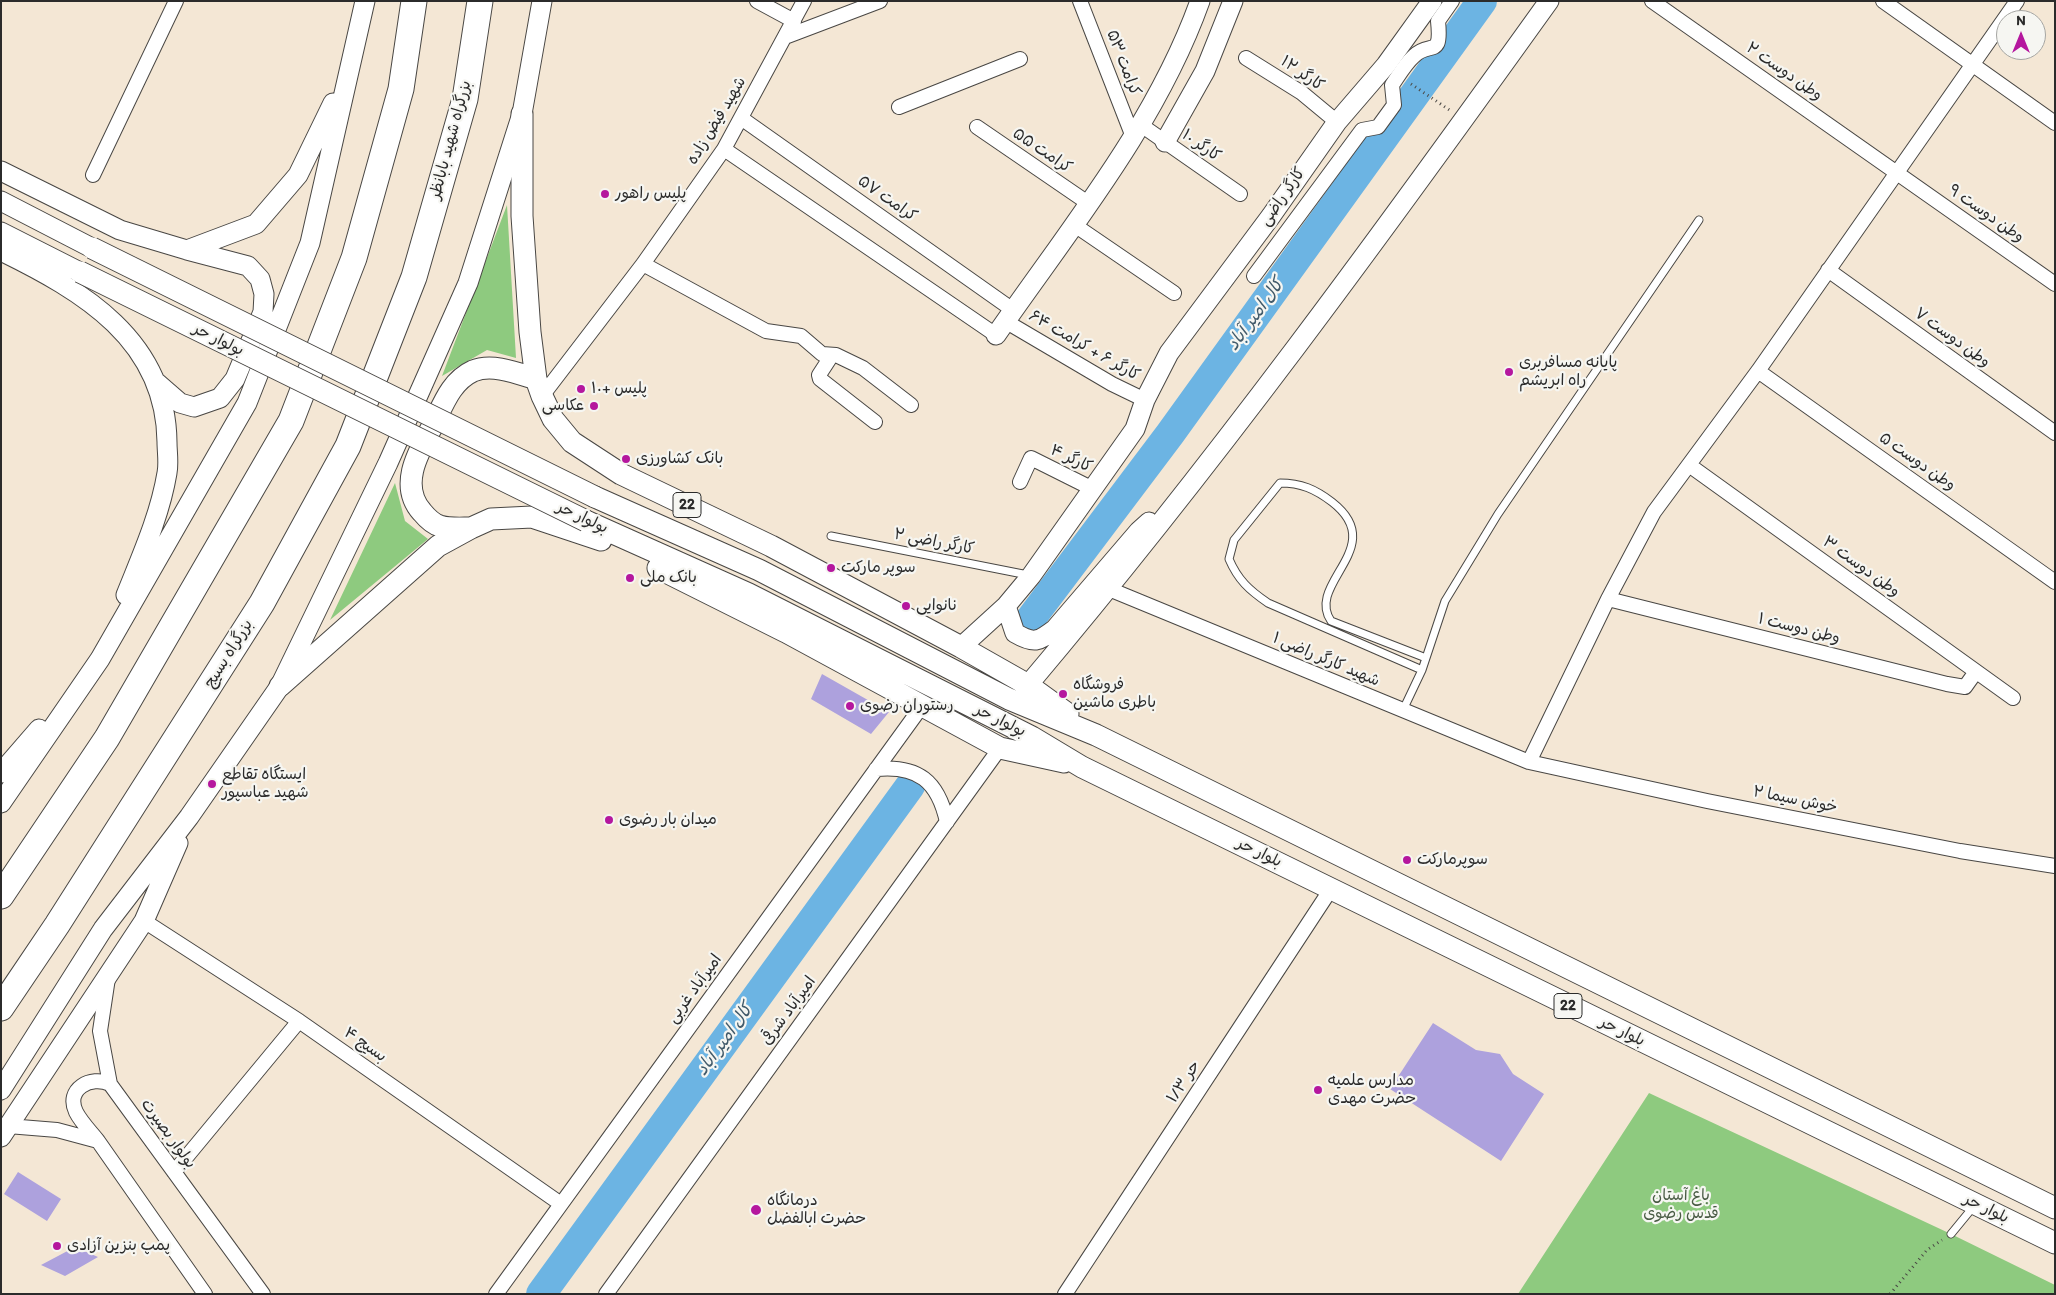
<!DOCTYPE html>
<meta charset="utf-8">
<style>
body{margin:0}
#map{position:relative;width:2056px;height:1295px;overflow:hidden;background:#f4e7d5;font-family:Itim,sans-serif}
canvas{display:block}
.frame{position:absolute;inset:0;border:2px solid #2b2b2b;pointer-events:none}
.north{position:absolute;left:1996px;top:10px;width:50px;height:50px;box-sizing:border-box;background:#f6f6f2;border:1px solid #a5a5a2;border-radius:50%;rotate:0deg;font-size:14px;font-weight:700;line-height:20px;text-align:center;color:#2b2b2b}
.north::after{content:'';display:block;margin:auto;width:18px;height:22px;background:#b5179e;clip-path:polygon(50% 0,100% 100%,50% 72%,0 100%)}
</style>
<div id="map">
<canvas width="2056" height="1295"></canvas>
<div class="frame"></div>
<div class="north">N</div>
</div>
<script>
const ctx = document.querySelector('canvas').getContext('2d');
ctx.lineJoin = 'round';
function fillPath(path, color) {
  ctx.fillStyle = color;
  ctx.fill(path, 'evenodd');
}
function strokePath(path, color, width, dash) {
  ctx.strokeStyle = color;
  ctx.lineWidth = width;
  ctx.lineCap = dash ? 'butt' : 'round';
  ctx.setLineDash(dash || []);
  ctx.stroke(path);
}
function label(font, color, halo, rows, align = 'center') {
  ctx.font = font + ' Itim,"Playpen Sans Arabic",sans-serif';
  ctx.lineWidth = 4.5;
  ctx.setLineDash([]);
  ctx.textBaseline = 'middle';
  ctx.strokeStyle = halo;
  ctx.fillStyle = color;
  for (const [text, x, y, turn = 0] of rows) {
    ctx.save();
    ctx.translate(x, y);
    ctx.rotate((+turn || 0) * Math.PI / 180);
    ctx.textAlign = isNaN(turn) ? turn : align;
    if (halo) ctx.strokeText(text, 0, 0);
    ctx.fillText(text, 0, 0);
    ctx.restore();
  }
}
fillPath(new Path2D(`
 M507 205 516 358 487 350 442 376Z
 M395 483 405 521 428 539 330 620Z
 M1649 1093 1951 1234 2055 1285V1294H1518Z`), '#8eca7f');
strokePath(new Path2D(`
 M1026 625 1170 434 1482 1
 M541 1294 910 786`), '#6cb4e3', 30);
fillPath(new Path2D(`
 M822 674 889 712 871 734 811 699Z
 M1433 1023 1476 1050 1500 1054 1513 1074 1544 1094 1501 1161 1390 1089Z
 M18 1172 61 1199 47 1221 4 1194Z
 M75 1247 98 1257 65 1276 41 1265Z`), '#ada1dd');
const lane = new Path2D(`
 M831 536 1028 575
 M1422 670 1268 603C1249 590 1238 580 1229 559L1234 540 1280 483C1301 483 1315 489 1332 502 1390 547 1305 583 1331 621L1426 658
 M1403 710 1422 670 1445 601 1498 514 1699 220
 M1951 1234 1974 1206`);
const street = new Path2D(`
 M757 1 794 21
 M1080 1 1133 137
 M1652 1 2055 284
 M1883 1 2055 123
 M785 37 880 1
 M1246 58 1302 93 1337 122
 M899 107 1020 59
 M741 118 1013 310
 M1141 125 1240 194
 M977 127 1088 203
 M724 149 996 335
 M93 175 176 1
 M1073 224 1174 293
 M643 264 766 331 801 336 822 354 836 355 863 368 911 405
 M1828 270 2055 433
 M1254 276 1362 130 1378 127 1394 105 1392 85C1399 75 1405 64 1414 56 1430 40 1442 60 1438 21L1452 1
 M1005 321 1112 384 1145 400
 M832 355 819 375 820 379 875 422
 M1758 371 2055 582
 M542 396 643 264 724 149 804 1
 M1689 465 2013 698
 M1020 482 1031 458 1093 489
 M1109 589 1529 762 1707 801 1960 851 2055 866
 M1608 599 1947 684 1965 687 1975 673
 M1529 762 1608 599 1654 512 1758 371 2017 1
 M876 769C918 765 938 781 947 822
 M144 921 299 1021 561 1204
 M108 978 100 1031 110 1084 263 1294
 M8 1126 57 1130 98 1141 205 1294
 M98 1141C91 1132 81 1122 76 1112 65 1089 91 1075 110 1084
 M174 1172 299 1021
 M496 1294 922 706
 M606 1294 1000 748
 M1065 1294 1331 889`);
const secondary = new Path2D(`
 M1165 142 1205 71 1233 1
 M1 171 120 230 187 250 256 224 298 175 333 103
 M1 201 92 248
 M1 232 80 272
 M1 251C83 291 166 340 167 442 167 452 169 463 167 473 160 515 142 555 126 595
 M996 335C1070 228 1156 124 1200 1
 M157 383 180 403 194 407 220 398 235 379 263 312 264 294 260 279 248 266 187 250
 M1006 606 1015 633C1034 644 1038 642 1055 629L1139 531 1149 522
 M961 647 1006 606 1031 576 1135 429 1145 400 1169 353 1271 216 1337 122 1386 65 1432 1
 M1028 685C1213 466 1382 234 1549 1
 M1 773 39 729
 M1 803 100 659 247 403 310 243 365 1
 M1 1090 103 929 189 817 280 686 388 463 468 283 522 114 542 1
 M1 1137 144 921 178 843`);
const primary = new Path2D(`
 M522 114V216L530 332 536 379 542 396 553 419 572 442 621 474 771 546 961 647 1028 685 1068 714
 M595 497 759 570 1009 699 1096 735 2055 1208
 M586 521 749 594 1032 737 1082 767 2055 1243
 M470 528C461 528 448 529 440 526 433 524 427 518 422 512 398 485 419 451 433 425 443 405 451 381 473 371 492 363 517 373 536 379
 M658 568 786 632 1000 748 1064 762
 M280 686 438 546 471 528 491 519 532 517 601 540`);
const highway = new Path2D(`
 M1 896 107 738 291 421 354 258 401 89 414 1
 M1 1008 57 925 262 603 348 446 414 277 465 99 480 1`);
strokePath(lane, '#494744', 9);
strokePath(street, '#494744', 16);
strokePath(secondary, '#494744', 21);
strokePath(primary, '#494744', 23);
strokePath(highway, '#494744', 27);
strokePath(new Path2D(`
 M1411 84 1451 111
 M1890 1294 1927 1250 1942 1240`), '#494744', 3, [1, 4]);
strokePath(lane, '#fff', 7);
strokePath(street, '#fff', 14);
strokePath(secondary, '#fff', 19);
strokePath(primary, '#fff', 21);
strokePath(highway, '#fff', 25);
const primaryBridge = new Path2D(`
 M92 248 595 497
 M80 272 586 521`);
strokePath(primaryBridge, '#494744', 23, []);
strokePath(primaryBridge, '#fff', 21);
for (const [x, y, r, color] of [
 [605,194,5,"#b5179e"],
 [1509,372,5,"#b5179e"],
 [581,389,5,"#b5179e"],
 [594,406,5,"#b5179e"],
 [626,459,5,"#b5179e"],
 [831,568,5,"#b5179e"],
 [630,578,5,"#b5179e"],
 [906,606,5,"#b5179e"],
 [1063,694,5,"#b5179e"],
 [850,706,5,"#b5179e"],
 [212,784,5,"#b5179e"],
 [609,820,5,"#b5179e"],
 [1407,860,5,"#b5179e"],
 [1318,1090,5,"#b5179e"],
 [756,1210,6,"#b5179e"],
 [57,1246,5,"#b5179e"]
]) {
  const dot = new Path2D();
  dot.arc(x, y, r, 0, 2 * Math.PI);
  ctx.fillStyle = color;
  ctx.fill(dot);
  strokePath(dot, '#f6f6f2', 2);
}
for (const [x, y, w] of [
 [687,505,28],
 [1568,1006,28]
]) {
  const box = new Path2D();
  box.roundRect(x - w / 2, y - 12.5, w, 25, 4);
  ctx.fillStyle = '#f6f6f2';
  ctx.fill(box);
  strokePath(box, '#2b2b2b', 1);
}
label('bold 15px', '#2b2b2b', null, [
 ["22",687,505],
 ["22",1568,1006]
]);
label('16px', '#2b2b2b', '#f6f6f2', [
 ["کرامت ۵۳",1123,63,69],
 ["وطن دوست ۲",1784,72,35],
 ["کارگر ۱۲",1302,74,35],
 ["شهید فیض زاده",717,121,-59],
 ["بزرگراه شهید بابانظر",451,140,-75],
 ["کارگر ۱۰",1201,146,35],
 ["کرامت ۵۵",1042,151,34],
 ["کارگر راضی",1283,197,-55],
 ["کرامت ۵۷",887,199,35],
 ["وطن دوست ۹",1986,214,35],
 ["وطن دوست ۷",1952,338,36],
 ["بولوار حر",218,340,26],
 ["کارگر ۶ + کرامت ۶۴",1084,346,30],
 ["کارگر ۴",1071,459,26],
 ["وطن دوست ۵",1917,462,35],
 ["بولوار حر",582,518,25],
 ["کارگر راضی ۲",934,542,11],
 ["وطن دوست ۳",1861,567,36],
 ["وطن دوست ۱",1799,629,14],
 ["بزرگراه بسیج",229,654,-58],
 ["شهید کارگر راضی ۱",1326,660,23],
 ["بولوار حر",1000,721,26],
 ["خوش سیما ۲",1795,800,11],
 ["بلوار حر",1259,853,26],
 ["امیرآباد غربی",695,989,-54],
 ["امیرآباد شرقی",789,1011,-54],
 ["بلوار حر",1622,1032,26],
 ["بسیج ۴",365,1045,35],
 ["حر ۱/۳",1184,1082,-57],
 ["بولوار بصیرت",168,1134,54],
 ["بلوار حر",1986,1209,26]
]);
label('16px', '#2b2b2b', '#f6f6f2', [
 ["پلیس راهور",615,194],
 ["پایانه مسافربری",1519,363],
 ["راه ابریشم",1519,381],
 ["پلیس +۱۰",591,389],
 ["عکاسی",584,406,"right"],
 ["بانک کشاورزی",636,459],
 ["سوپر مارکت",841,568],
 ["بانک ملی",640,578],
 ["نانوایی",916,606],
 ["فروشگاه",1073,685],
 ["باطری ماشین",1073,703],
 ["رستوران رضوی",860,706],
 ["ایستگاه تقاطع",222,775],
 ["شهید عباسپور",222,793],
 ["میدان بار رضوی",619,820],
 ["سوپرمارکت",1417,860],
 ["مدارس علمیه",1328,1081],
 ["حضرت مهدی",1328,1099],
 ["درمانگاه",767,1201],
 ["حضرت ابالفضل",767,1219],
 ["پمپ بنزین آزادی",67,1246]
], 'left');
label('16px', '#495b44', '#f6f6f2', [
 ["باغ آستان",1681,1196],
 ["قدس رضوی",1681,1214]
]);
label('italic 18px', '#425b6b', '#f6f6f2', [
 ["کال امیر آباد",1256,315,-54],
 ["کال امیر آباد",725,1040,-54]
]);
</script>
